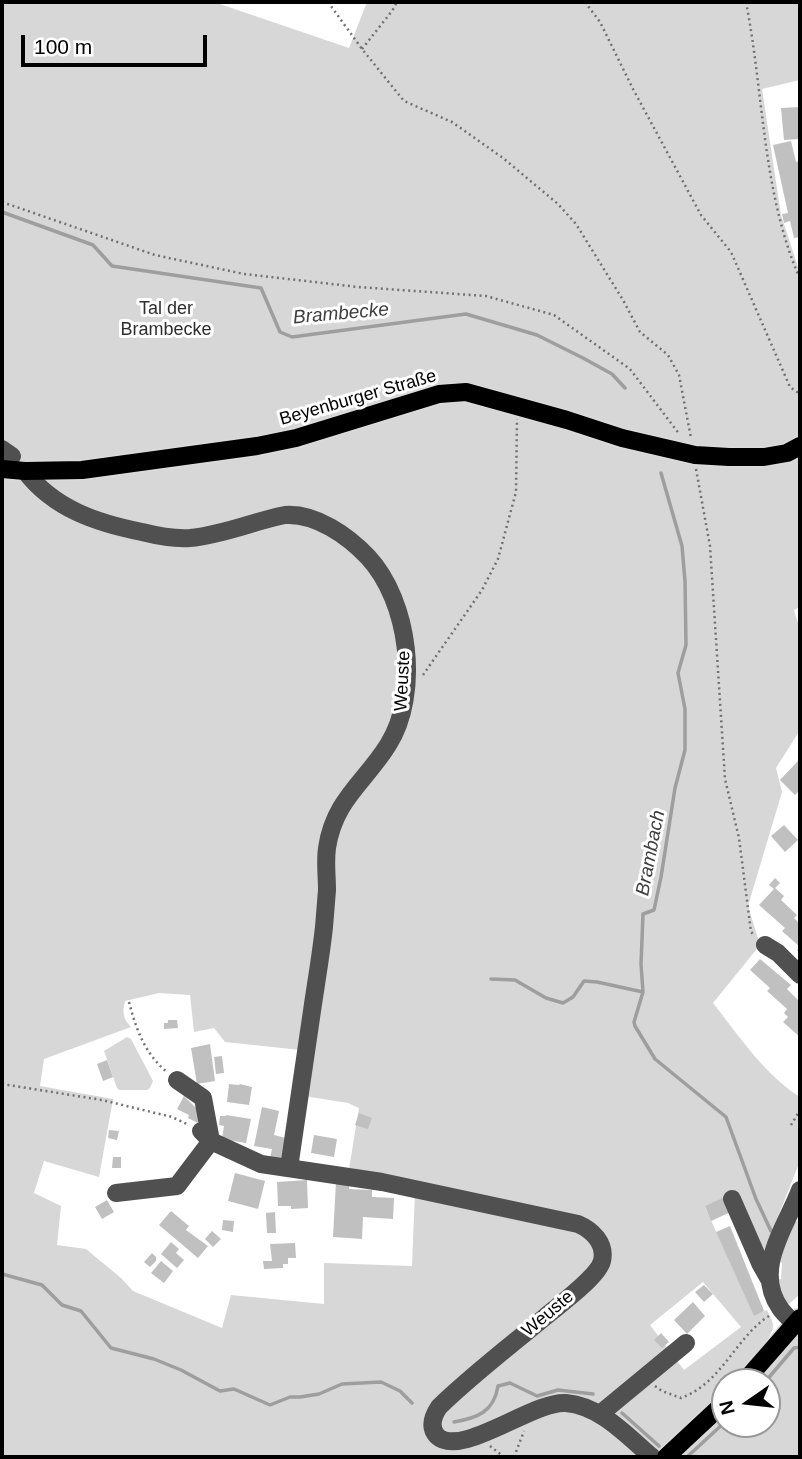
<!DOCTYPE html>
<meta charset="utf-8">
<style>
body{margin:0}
#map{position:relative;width:802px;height:1459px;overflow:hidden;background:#fff;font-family:Arial,sans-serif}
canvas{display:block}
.frame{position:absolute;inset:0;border:4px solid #000;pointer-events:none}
.north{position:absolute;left:711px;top:1368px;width:70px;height:70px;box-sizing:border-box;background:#fff;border:2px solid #999;border-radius:50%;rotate:256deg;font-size:19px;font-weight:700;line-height:28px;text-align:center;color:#000}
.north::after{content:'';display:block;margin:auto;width:24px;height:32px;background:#000;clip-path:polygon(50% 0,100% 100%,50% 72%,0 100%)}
.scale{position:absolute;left:21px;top:35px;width:186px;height:32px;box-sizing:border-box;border:4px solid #000;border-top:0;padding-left:9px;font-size:21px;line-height:24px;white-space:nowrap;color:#000;-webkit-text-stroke:5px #fff;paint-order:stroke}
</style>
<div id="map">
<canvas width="802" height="1459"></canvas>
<div class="frame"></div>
<div class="north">N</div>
<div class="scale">100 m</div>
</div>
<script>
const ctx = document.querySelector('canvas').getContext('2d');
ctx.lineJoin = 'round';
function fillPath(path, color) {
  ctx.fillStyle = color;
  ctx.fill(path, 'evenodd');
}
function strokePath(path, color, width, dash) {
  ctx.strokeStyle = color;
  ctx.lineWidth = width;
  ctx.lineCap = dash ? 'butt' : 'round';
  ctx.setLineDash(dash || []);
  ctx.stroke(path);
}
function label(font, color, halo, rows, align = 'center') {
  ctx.font = font + ' Arial,sans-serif';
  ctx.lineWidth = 6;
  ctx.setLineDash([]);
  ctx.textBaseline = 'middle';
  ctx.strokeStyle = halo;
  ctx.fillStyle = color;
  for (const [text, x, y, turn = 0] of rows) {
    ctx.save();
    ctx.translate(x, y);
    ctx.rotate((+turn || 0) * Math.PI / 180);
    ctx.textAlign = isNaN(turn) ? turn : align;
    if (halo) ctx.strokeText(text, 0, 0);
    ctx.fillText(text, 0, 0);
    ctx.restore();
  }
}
fillPath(new Path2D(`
 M2 2H214L349 48 367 2H800V80L762 89 781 215 800 273V607L794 610 800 630V730L776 768 782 792 748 906 760 945 713 1003C738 1035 766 1076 800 1097V1161L761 1259 736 1193 705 1207 754 1315 767 1310C769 1315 773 1320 773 1326 773 1339 743 1371 733 1382H725V1392L721 1396 656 1457H2ZM159 993 190 995 194 1032 214 1028 225 1042 310 1051 304 1096 348 1103 359 1108 347 1181 415 1192 412 1266 324 1263V1304L231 1295 222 1328 133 1291 121 1278 86 1249 57 1245 61 1206 34 1193 44 1161 99 1177 113 1099 40 1086 44 1059 131 1027C123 1019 122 1012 125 1001ZM703 1282 741 1327 684 1370 650 1325Z
 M127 1037 131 1039 153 1081 150 1088 147 1090H119L117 1088 104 1051Z
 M793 1220 800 1222V1294L789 1304 784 1303 776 1280 781 1279 782 1263 776 1260Z
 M800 1329V1457H678L725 1413V1424H767V1382H754Z`), '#d7d7d7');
strokePath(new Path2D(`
 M2 212 93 245 112 266 261 288 280 332 292 337 466 314 537 335 583 358 612 374 625 388
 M661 473 682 546 685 581 686 645 678 673 685 709V750L675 788 661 877 654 910 643 914 641 964 643 992 634 1022 635 1026 655 1059 726 1117 756 1199 771 1231
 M491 979 515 980 546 998 563 1003 573 997 584 981 597 982 643 992
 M2 1274 42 1285 62 1305 81 1311 111 1348 154 1359 181 1370 220 1391 234 1389 270 1405 290 1397H300L319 1394 342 1384 381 1382 400 1391 412 1403
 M765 1382 794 1348 800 1347
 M622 1413 659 1446
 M454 1422C477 1418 494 1412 498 1386L510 1383 537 1396 558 1390 593 1394
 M687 1457 725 1422`), '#9e9e9e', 3.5);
fillPath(new Path2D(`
 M800 107V139L784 140 781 108Z
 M791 141 796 162 800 161V237L794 238 790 221 784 223 782 214 788 213 773 145Z
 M798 761 800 764V790L795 795 780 780Z
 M784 825 798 840 785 852 771 836Z
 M775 878 780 883 775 888 784 896 781 900 797 915 794 918 800 924V953L797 950 800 947 782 931 785 928 759 905 774 889 769 885Z
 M760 959 791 985 787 989 800 1002 798 1005 800 1007V1037L783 1022 788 1017 784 1013 787 1009 767 991 770 988 750 970Z
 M168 1020H177L178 1028 164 1029V1023H168Z
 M210 1044 215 1081 197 1084 191 1048Z
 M222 1056 224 1073 216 1074 214 1057Z
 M107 1060 113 1077 103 1081 97 1064Z
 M229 1084 239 1085 240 1084 252 1087 249 1105 227 1102Z
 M184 1096 200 1112 198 1123 188 1118 189 1115 177 1109Z
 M262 1107 279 1111 274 1135 286 1138 282 1160 270 1158 272 1149 254 1146Z
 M359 1113 372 1118 368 1129 355 1125Z
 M226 1115 251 1119 246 1143 222 1139 224 1126 219 1125 220 1116H226Z
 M109 1130 119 1131 117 1140 108 1138Z
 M314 1135 337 1139 334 1157 311 1153Z
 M113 1157H121V1168H112Z
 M235 1173 265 1181 258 1209 228 1201Z
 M307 1180 308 1208 291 1209V1206H278L277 1182Z
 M336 1182H349V1189L372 1190V1197L394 1198 393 1219 363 1217 362 1239 333 1237Z
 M727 1196 733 1211 711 1221 705 1206Z
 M107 1200 114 1212 102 1219 95 1207Z
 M171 1211 189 1226 186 1230 208 1246 198 1258 159 1225Z
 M275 1212 276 1233H267L266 1213Z
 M223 1220 234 1221 233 1232 222 1230Z
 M730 1226 764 1311 754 1316 716 1232Z
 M212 1231 221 1239 213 1247 205 1239Z
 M171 1242 179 1249 176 1253 184 1260 177 1268 161 1254Z
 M295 1243 296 1258H288V1264H283V1268L264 1269 263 1261H272L270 1244Z
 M152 1253 156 1257V1261L150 1267 144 1262Z
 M161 1261 173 1271 164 1283 151 1273Z
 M704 1285 713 1294 704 1302 695 1292Z
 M693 1302 705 1316 687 1334 674 1320Z
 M661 1333 669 1342 662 1348 654 1340Z`), '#c0c0c0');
const major = new Path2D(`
 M2 469 25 471 82 470 257 446 296 438 439 394 466 392 567 420 622 438 695 455 729 457H764L787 453 800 446
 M744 1382 800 1318
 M666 1457 725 1402`);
strokePath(major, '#dbdbdb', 21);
strokePath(new Path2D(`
 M328 2 362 49 404 101 452 122 503 158 558 204 576 224 623 300 640 332 668 355 679 375 691 438
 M585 2 600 22 633 89 701 215 731 252 790 387 800 394
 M746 2C764 94 762 192 800 279
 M362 49 392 11 397 2
 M2 202 155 255 244 274 358 287 486 296 554 315 630 369 680 435
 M696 469 710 546 725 779 739 838 751 932 755 936
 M423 675 482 590 498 559 516 492 517 419
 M129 1002C136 1029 145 1054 167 1072
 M2 1084 102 1100 172 1117 189 1125
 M791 1125 800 1110
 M655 1386 662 1391 681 1398C688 1395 695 1392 701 1387 727 1368 742 1333 769 1316
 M490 1446 504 1457
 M514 1457 524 1431`), '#727272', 2.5, [2, 3.5]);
strokePath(new Path2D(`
 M2 449 12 456
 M25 471C54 509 97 523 142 532 158 536 174 539 190 538 223 535 254 521 285 515 316 513 348 536 368 557 409 601 421 693 388 745 365 782 334 800 327 848 325 862 327 876 327 890 326 902 325 915 324 927 321 955 316 983 312 1011 304 1063 297 1116 289 1168
 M765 945 778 953 800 975
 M201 1131 211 1141 261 1164 382 1182 578 1224C592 1230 606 1243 602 1261 598 1277 559 1305 545 1317 510 1346 472 1375 439 1407 433 1416 429 1427 437 1436 461 1459 534 1400 566 1403 601 1406 627 1436 652 1457
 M116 1193 177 1186 211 1141 203 1098 177 1080
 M732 1199 760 1263 769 1279
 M795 1324C790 1319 784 1314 780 1308 753 1269 786 1227 800 1190
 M600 1414 686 1343`), '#505050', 18);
strokePath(major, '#000', 18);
label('18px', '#2e2e2e', '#fff', [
 ["Tal der",166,309],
 ["Brambecke",166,330]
]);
label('18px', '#000', '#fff', [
 ["Beyenburger Straße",358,398,-16],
 ["Weuste",403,681,-87],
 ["Weuste",548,1314,-40]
]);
label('italic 19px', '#3f3f3f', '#fff', [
 ["Brambecke",341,314,-5],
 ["Brambach",651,853,-79]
]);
</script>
